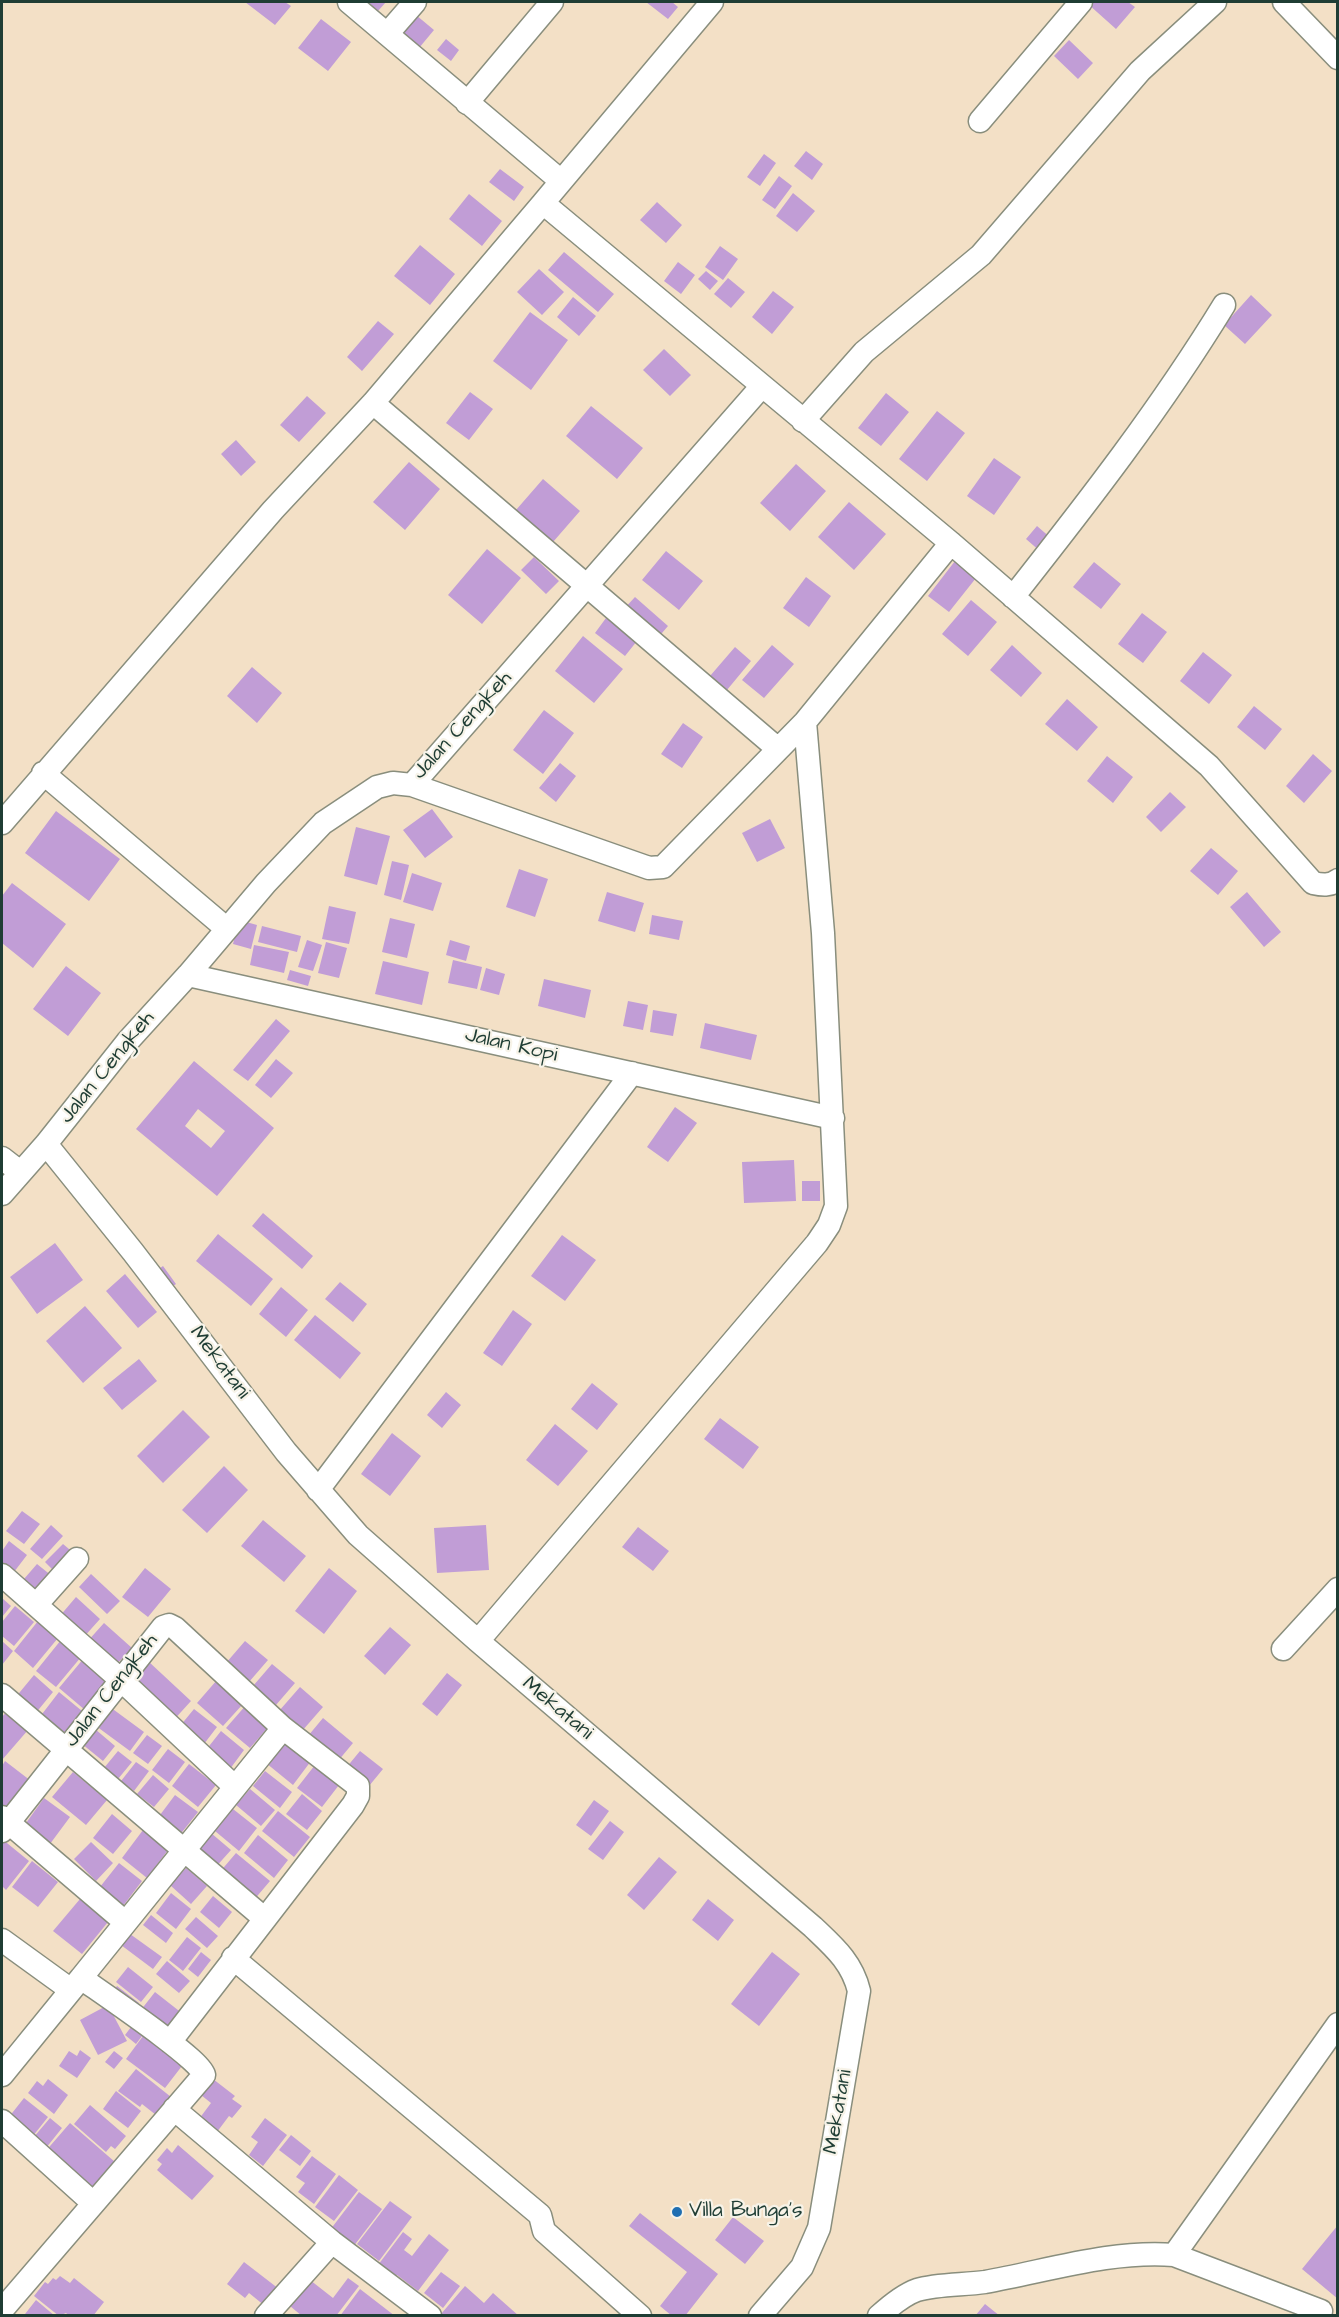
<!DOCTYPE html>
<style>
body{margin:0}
#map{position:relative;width:1339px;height:2317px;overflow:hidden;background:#f3e0c6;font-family:"Architects Daughter",sans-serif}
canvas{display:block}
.frame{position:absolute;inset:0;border:3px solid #1f3d34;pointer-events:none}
</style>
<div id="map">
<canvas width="1339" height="2317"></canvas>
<div class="frame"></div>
</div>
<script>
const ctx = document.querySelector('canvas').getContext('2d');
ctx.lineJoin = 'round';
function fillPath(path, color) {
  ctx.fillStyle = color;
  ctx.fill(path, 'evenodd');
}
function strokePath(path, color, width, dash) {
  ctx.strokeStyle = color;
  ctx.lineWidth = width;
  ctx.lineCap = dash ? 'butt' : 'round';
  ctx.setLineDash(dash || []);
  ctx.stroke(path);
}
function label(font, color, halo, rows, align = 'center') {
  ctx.font = font + ' "Architects Daughter",sans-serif';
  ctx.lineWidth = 4.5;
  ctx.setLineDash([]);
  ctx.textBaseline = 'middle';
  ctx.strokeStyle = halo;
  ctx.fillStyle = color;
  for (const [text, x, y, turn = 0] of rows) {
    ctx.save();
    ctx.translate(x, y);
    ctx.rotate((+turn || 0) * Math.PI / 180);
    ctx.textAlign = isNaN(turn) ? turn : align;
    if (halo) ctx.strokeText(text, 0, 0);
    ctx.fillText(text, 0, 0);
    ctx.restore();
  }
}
fillPath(new Path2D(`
 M245 2H285L291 6 275 25Z
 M366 2H386L378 11Z
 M646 2H672L678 7 668 19Z
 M1090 2H1128L1135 7 1116 29 1088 4Z
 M416 15 434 30 419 48 401 32Z
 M321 19 351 42 328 71 298 48Z
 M446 39 459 50 451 61 437 50Z
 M1069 40 1093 63 1078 79 1054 56Z
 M806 151 823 164 812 180 794 166Z
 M764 154 776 163 760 186 747 177Z
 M500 169 524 187 514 201 489 182Z
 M779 176 792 186 775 209 762 200Z
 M793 193 815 211 797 232 776 216Z
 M469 194 502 221 482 246 449 219Z
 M657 202 682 225 666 243 640 220Z
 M420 245 455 274 430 305 394 276Z
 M720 246 738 259 723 280 705 267Z
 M564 252 614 294 598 312 548 270Z
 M678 262 695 275 681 294 664 281Z
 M539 269 564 292 542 315 517 292Z
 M706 271 718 281 710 290 698 279Z
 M728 278 745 292 731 308 714 294Z
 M773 291 794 307 772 334 752 317Z
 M1251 295 1272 315 1245 344 1224 325Z
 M573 297 596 316 579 336 557 317Z
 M530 312 568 340 531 390 493 361Z
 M378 321 394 334 362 371 347 357Z
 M664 349 691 375 670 396 643 370Z
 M470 392 493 409 469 440 446 423Z
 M886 393 909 412 881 446 858 428Z
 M307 396 326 413 299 442 280 425Z
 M591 406 643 448 617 479 566 436Z
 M937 411 965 433 927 481 899 459Z
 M236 440 256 462 241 476 221 454Z
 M994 458 1021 477 994 515 967 496Z
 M409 462 440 489 405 530 373 502Z
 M796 464 826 491 790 531 760 503Z
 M543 479 580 511 553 542 516 510Z
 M849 502 886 534 854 570 818 537Z
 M1037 526 1052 539 1041 552 1026 539Z
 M487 549 521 578 482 624 448 595Z
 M666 551 703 581 679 610 642 580Z
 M534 557 559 581 546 594 521 570Z
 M955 561 976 578 949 612 928 596Z
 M1094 562 1121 584 1101 609 1073 587Z
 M806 577 831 596 809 627 783 608Z
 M635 597 668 626 656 640 623 610Z
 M971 600 997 622 968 656 942 634Z
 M1142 613 1167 632 1143 663 1118 644Z
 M606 618 637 641 625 656 595 633Z
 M583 636 623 669 594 703 555 671Z
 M772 645 794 664 764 698 742 680Z
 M1012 645 1042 673 1021 697 990 670Z
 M735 647 751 661 727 690 710 676Z
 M1203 652 1232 675 1209 704 1180 681Z
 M252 667 282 693 257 723 227 696Z
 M1067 699 1098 727 1077 751 1045 724Z
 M1254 706 1282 729 1265 750 1237 727Z
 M544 710 574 733 543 774 513 750Z
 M683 723 703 737 682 768 661 754Z
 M1313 754 1332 771 1304 803 1286 786Z
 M1107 756 1133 777 1113 803 1087 781Z
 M560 763 576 776 556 802 539 788Z
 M1170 792 1186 807 1161 832 1146 817Z
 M432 809 453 837 425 858 403 830Z
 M56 811 120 859 89 901 25 853Z
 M770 819 785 848 757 862 742 833Z
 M356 827 390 836 377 885 344 876Z
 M1211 848 1238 871 1218 895 1190 871Z
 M392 861 409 865 401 900 384 895Z
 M519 869 548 879 535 917 506 907Z
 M412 873 442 883 433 911 403 902Z
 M12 883 66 924 33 968 2 943V896Z
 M607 892 644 903 635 932 598 921Z
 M1247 892 1281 932 1264 947 1230 907Z
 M329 906 356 912 349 944 322 939Z
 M652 915 683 921 679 940 649 934Z
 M390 918 415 924 407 958 382 952Z
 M239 920 257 925 251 949 233 944Z
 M262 926 301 936 297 952 258 942Z
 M307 940 322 945 313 971 298 967Z
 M450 940 470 946 466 961 446 955Z
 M326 942 347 948 339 978 318 973Z
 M254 945 289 952 284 973 250 965Z
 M453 960 482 967 477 989 448 983Z
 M383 961 429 972 422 1005 375 994Z
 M66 966 101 993 68 1036 33 1009Z
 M486 968 505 974 499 995 480 990Z
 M290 970 311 976 308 986 287 980Z
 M544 979 591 990 585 1018 538 1006Z
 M628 1001 648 1005 643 1030 623 1026Z
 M653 1010 677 1014 673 1036 650 1032Z
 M276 1019 290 1031 248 1081 233 1070Z
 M705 1023 757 1035 751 1060 700 1048Z
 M276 1059 293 1073 271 1098 255 1085Z
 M194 1061 274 1128 217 1196 136 1129ZM198 1109 225 1131 211 1148 185 1126Z
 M675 1107 697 1123 668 1162 647 1147Z
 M794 1160 796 1201 744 1203 742 1162Z
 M802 1181H820V1201H802Z
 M263 1213 313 1256 302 1269 252 1226Z
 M218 1234 273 1279 251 1306 196 1261Z
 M562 1235 596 1260 565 1301 531 1276Z
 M55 1243 83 1280 37 1314 10 1277Z
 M163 1266 176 1284 169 1289 156 1271Z
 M125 1274 157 1312 138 1328 106 1291Z
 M340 1282 367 1304 353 1322 325 1299Z
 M281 1287 308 1310 286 1337 259 1314Z
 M85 1306 122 1348 83 1383 46 1341Z
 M513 1310 532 1324 502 1366 483 1353Z
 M315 1315 361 1353 340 1379 294 1340Z
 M139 1359 157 1381 122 1410 103 1388Z
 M592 1383 618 1404 597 1430 571 1409Z
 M446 1392 461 1405 442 1428 427 1415Z
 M183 1410 210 1437 163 1483 137 1456Z
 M720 1418 759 1447 743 1469 704 1439Z
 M555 1424 588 1451 558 1486 526 1460Z
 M392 1433 421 1456 390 1496 361 1474Z
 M224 1466 248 1490 207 1533 182 1510Z
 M22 1511 40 1524 24 1544 6 1531Z
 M263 1520 306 1556 284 1582 241 1546Z
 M51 1525 63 1536 42 1559 30 1549Z
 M486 1525 489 1570 437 1573 434 1528Z
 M638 1527 669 1551 653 1571 622 1547Z
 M9 1541 27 1555 14 1572 2 1562V1551Z
 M63 1544 75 1554 56 1573 45 1562Z
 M37 1564 52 1576 39 1592 24 1579Z
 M145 1568 171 1589 148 1617 122 1597Z
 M329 1568 357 1591 324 1634 295 1611Z
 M91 1574 120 1601 107 1614 79 1587Z
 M76 1597 100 1619 83 1638 59 1617Z
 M2 1598 11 1606 2 1617Z
 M15 1606 34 1622 14 1646 2 1636V1622Z
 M38 1621 58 1638 33 1668 14 1651Z
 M104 1623 132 1648 113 1668 86 1643Z
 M390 1627 411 1645 385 1675 364 1656Z
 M61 1640 81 1657 56 1687 36 1671Z
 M2 1641 13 1651 2 1665Z
 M245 1641 268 1660 249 1682 226 1663Z
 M84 1658 110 1680 85 1710 59 1688Z
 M148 1661 191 1701 171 1723 127 1684Z
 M272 1664 295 1683 276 1705 253 1686Z
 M447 1673 462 1685 437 1716 422 1704Z
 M34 1675 53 1692 35 1714 15 1698Z
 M217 1680 243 1704 223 1726 197 1703Z
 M300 1687 323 1707 302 1731 279 1711Z
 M59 1692 82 1711 62 1736 39 1718Z
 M247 1704 271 1724 250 1748 226 1728Z
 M110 1707 144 1732 130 1751 96 1726Z
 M194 1709 217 1727 204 1744 180 1726Z
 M7 1711 28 1730 2 1760V1717Z
 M323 1718 353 1743 338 1761 308 1736Z
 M95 1729 115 1746 103 1761 82 1744Z
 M221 1731 244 1750 230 1769 206 1750Z
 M147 1735 162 1746 148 1764 133 1753Z
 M284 1740 311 1761 293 1785 266 1763Z
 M168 1749 185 1762 169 1783 152 1770Z
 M118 1751 132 1762 118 1779 104 1768Z
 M360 1751 383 1769 369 1786 346 1768Z
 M5 1761 31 1781 8 1810 2 1804V1766Z
 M136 1762 149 1771 134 1791 121 1781Z
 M189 1764 216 1785 198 1807 172 1786Z
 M315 1765 339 1785 322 1807 297 1788Z
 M265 1771 292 1792 280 1808 253 1786Z
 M73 1772 107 1800 86 1825 52 1797Z
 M153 1775 169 1789 154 1807 137 1794Z
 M250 1789 275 1810 261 1826 236 1805Z
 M302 1794 322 1811 307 1830 286 1814Z
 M175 1795 198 1812 179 1836 157 1819Z
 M44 1798 70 1817 47 1848 21 1830Z
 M594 1800 609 1811 591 1836 576 1825Z
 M233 1809 257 1828 239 1851 215 1831Z
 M278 1811 310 1837 294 1857 262 1831Z
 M112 1814 132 1831 113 1854 93 1838Z
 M610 1821 624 1832 603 1860 588 1849Z
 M143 1830 168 1850 147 1878 122 1858Z
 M211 1833 231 1850 214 1869 194 1852Z
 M258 1835 288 1860 274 1878 244 1853Z
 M2 1839 29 1861 6 1890 2 1886Z
 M91 1842 113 1863 96 1881 74 1859Z
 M236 1853 270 1881 253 1901 219 1873Z
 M659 1857 677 1872 644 1910 627 1895Z
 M32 1861 58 1882 38 1907 12 1887Z
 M119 1863 142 1881 120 1910 96 1892Z
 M186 1868 207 1886 191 1904 170 1885Z
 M171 1893 191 1909 176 1929 156 1913Z
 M213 1896 232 1912 219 1928 200 1912Z
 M80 1899 108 1922 82 1954 53 1931Z
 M708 1899 734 1920 718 1941 692 1920Z
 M151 1915 173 1933 166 1943 143 1925Z
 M196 1917 218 1936 207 1948 185 1929Z
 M130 1934 162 1957 153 1969 121 1945Z
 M187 1937 201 1948 183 1971 169 1960Z
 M201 1952 211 1960 198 1977 188 1969Z
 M772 1952 800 1974 759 2026 731 2004Z
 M167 1961 190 1981 179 1993 156 1974Z
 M128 1967 153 1987 141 2002 116 1982Z
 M117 1986 139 2003 132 2011 111 1995Z
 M155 1992 183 2014 165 2036 137 2015Z
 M108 2005 127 2041 98 2055 80 2020Z
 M134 2023 145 2032 136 2044 125 2035Z
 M146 2032 185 2062 165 2088 126 2059Z
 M80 2050 91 2058 77 2078 59 2066 69 2051 77 2056Z
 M114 2051 123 2058 114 2069 105 2062Z
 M136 2069 171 2097 156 2115 142 2104 140 2107 118 2091Z
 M48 2079 68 2095 54 2114 28 2093 37 2081 43 2086Z
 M213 2079 235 2096 232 2099 242 2106 232 2118 229 2116 217 2132 199 2119 211 2103 201 2095Z
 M116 2091 141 2111 128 2128 103 2109Z
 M24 2098 48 2117 29 2141 5 2122Z
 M90 2105 126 2136 115 2149 111 2146 106 2152 74 2124Z
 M50 2118 62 2128 46 2148 33 2138Z
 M265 2118 287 2135 263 2166 249 2155 258 2142 251 2137Z
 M70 2123 115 2162 90 2192 44 2153Z
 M291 2135 311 2151 300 2166 279 2150Z
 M178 2145 214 2176 192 2200 157 2170 162 2164 157 2160 167 2148 172 2153Z
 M312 2156 336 2174 314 2204 298 2192 305 2183 296 2177Z
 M339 2175 358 2190 334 2221 315 2207Z
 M359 2192 382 2209 350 2251 327 2234Z
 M390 2201 412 2217 379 2261 357 2244Z
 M640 2213 718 2274 685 2316H672L660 2306 687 2272 629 2226Z
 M733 2217 764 2241 745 2264 715 2240Z
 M1338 2225V2299L1302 2269Z
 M403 2232 412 2239 404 2250 412 2256 429 2234 449 2250 418 2291 397 2275 395 2277 378 2265Z
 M244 2262 279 2289 265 2306 249 2293 245 2298 227 2284Z
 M441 2272 460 2286 443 2308 424 2293Z
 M60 2276 70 2283 74 2278 104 2302 93 2316H69L66 2313 59 2316 34 2296 45 2282 48 2284 53 2278 56 2280Z
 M348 2278 359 2286 336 2316H302L290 2306 310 2280 333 2298Z
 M465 2286 484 2303 493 2293 519 2316H443L441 2314Z
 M360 2289 395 2316H340Z
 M36 2300 55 2316H28L25 2314Z
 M985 2304 1000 2316H975Z`), '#c19dd6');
const street = new Path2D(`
 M349 2 561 181
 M712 2 543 203 951 543 1209 766 1313 883C1322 885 1330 886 1338 880
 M1284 2 1338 58
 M388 33 415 2
 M467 103 552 2
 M980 121 1081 2
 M373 403 778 749
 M803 421 864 352 981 255 1140 71 1215 2
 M1013 597C1088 502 1161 408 1224 305
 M43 773 227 929
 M412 785 762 386
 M2 823 273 510 373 403 543 203
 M188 975 833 1118
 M46 1144 133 1252 286 1452 358 1535 478 1641 813 1927C834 1947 852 1962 859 1991L819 2228 802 2267 760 2316
 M2 1158 20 1172
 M2 1194 46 1144 127 1042 188 975 266 883 323 823 377 787 393 783 412 785 649 868 663 867 805 722 951 543
 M318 1490 632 1073
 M2 1575 121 1680 235 1787
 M36 1605 77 1559
 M478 1641 817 1243 829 1225 836 1206 823 933 805 722
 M1283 1649 1338 1589
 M2 1695 265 1919
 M2 1817 125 1922
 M2 1831 163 1627 169 1625 175 1628 283 1728 358 1786V1796L353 1805 170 2042
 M2 1940 71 1990
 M233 1958 540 2215 544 2231 640 2316
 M2 2075 81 1978
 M174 2109 332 2242 430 2316
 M2 2121 93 2203
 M1174 2255 1338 2024
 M2 2310 204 2075C202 2060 99 1991 81 1978L283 1728
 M266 2316 332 2242
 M879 2316C890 2306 903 2295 917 2290 937 2284 964 2285 985 2282 1047 2271 1111 2250 1174 2255L1321 2311`);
strokePath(street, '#898e7d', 25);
strokePath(street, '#fff', 22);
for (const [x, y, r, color] of [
 [677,2212,6,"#1f6fb2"]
]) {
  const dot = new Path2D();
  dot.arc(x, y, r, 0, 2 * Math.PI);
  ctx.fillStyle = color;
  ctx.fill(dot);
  strokePath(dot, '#f7f3e8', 2);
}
label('21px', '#1f3d34', '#f7f3e8', [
 ["Jalan Cengkeh",463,726,-48],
 ["Jalan Kopi",511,1046,13],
 ["Jalan Cengkeh",108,1068,-51],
 ["Mekatani",219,1363,53],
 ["Jalan Cengkeh",112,1691,-52],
 ["Mekatani",557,1709,40],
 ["Mekatani",839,2112,-80]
]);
label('21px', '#1f3d34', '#f7f3e8', [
 ["Villa Bunga's",689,2212]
], 'left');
</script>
